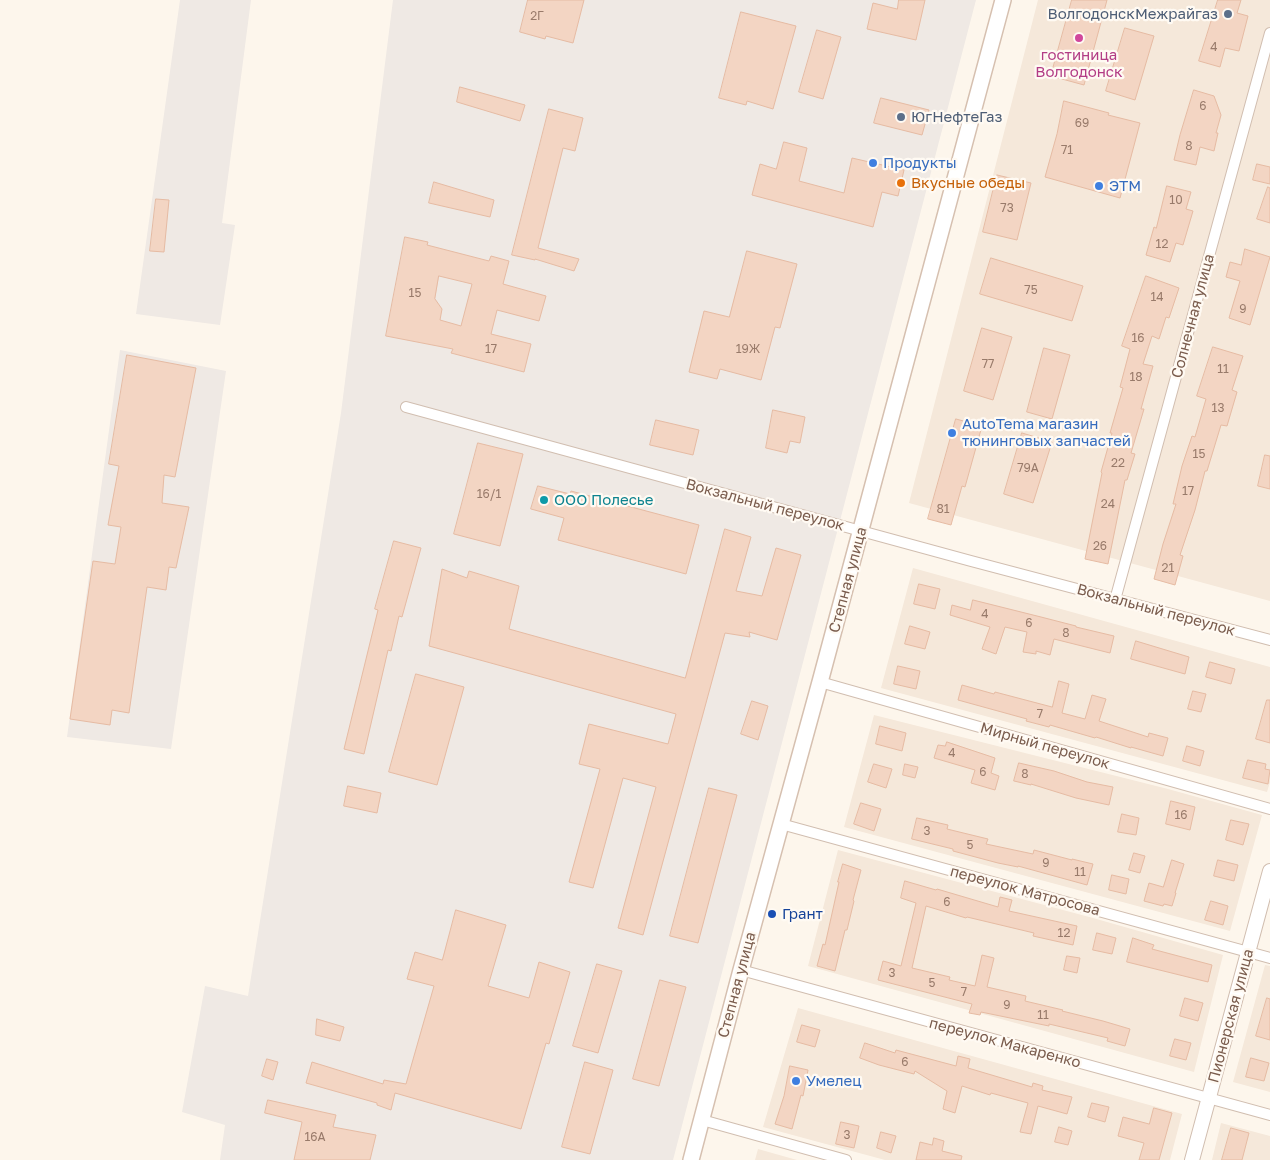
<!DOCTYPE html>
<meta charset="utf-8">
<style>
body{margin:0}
canvas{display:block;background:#fdf6ec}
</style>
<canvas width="1270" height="1160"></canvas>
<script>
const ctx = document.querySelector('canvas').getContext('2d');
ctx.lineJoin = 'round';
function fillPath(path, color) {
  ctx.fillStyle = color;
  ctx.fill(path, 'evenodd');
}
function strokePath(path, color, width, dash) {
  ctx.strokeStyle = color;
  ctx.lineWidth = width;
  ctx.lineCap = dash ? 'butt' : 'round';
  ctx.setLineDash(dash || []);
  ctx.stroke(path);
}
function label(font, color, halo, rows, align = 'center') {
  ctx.font = font + ' "Golos Text",sans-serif';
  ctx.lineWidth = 4.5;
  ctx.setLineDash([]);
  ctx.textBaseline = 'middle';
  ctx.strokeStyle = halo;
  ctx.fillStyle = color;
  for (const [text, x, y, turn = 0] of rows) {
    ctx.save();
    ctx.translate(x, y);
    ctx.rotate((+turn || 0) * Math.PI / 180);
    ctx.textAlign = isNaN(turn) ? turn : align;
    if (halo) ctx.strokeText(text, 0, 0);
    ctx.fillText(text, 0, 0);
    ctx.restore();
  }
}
fillPath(new Path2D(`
 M1038 0H1270V601L909 503Z
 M913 568 1270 667V782L1267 792 881 688Z
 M874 715 1168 789 1262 815 1230 931 844 827Z
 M838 850 1093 918 1223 955 1194 1072 808 966Z
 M1265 965 1270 966V1092L1233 1082Z
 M798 1008 1182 1114 1170 1160H885L763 1127Z
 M1221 1123 1270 1136V1160H1212Z
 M758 1149 797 1160H755Z`), '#f5e8da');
fillPath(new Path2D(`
 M180 0H251L222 223 235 225 220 325 136 314Z
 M393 0H976L673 1160H220L225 1125 182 1112 205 986 248 996 341 413Z
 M120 350 226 371 171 749 67 737Z`), '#efe9e4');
const building = new Path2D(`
 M528 0H584L573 43 546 36 545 39 520 32Z
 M899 0H925L916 40 867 29 873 3 897 9Z
 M1072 0H1107L1084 85 1051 76Z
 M1218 0H1241L1237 13 1248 16 1239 51 1225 48 1220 67 1199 61Z
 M741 12 796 26 773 109 747 101 746 105 719 98Z
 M1125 28 1154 36 1135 100 1106 91Z
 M817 30 841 37 823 99 799 92Z
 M460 87 525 105 520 121 457 102Z
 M1194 90 1214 96 1221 115 1216 133H1218L1214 151 1200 147 1196 165 1174 160 1180 135Z
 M881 98 929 110 922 135 874 123Z
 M1064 101 1109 113 1108 115 1140 123 1120 198 1045 177 1057 134Z
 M549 109 583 118 575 151 563 148 538 248 579 259 574 271 535 259V260L512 255Z
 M784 142 807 148 799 181 844 193 852 158 904 170 898 196 882 192 873 227 752 195 760 164 776 169Z
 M1257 164 1270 167V184L1253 180Z
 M997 175 1031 183 1017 240 983 232Z
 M434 182 494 200 490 217 429 203Z
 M1167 186 1191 192 1186 209 1193 211 1183 245 1176 243 1170 262 1146 255 1154 227 1156 228Z
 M1268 187 1270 188V223L1257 219Z
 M156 199 169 200 164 252 150 251Z
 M405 237 428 242 427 245 489 261 491 256 509 261 503 284 546 296 539 321 497 310 491 334 531 344 524 372 451 353 453 349 386 336ZM439 276 472 284 461 326 440 320 442 309 435 299Z
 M1245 249 1270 257 1250 325 1229 318 1240 281 1226 277 1230 262 1241 265Z
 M747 251 797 264 780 328 775 327 761 380 720 369 717 379 689 372 704 311 729 317Z
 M991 258 1083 286 1072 321 980 294Z
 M1146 276 1179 288 1169 318 1166 317 1159 339 1152 336 1143 364 1153 366 1141 409H1144L1131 453 1135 454 1127 480H1125L1108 564 1085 559 1102 473 1101 472 1112 433H1110L1123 388 1120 387 1130 349 1122 346Z
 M982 328 1012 337 993 400 964 391Z
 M1213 347 1243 356 1232 390 1237 392 1227 426 1221 425 1207 471H1205L1195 510 1180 555 1183 556 1175 585 1154 579 1163 544 1176 504H1173L1182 466 1192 436 1195 437 1206 399 1197 396Z
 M1044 348 1070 355 1052 419 1027 412Z
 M127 355 196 368 175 477 164 475 162 503 189 507 176 568 169 567 166 590 147 587 129 713 112 710 110 725 70 719 93 561 115 564 121 527 108 525 119 466 109 464Z
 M773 410 805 417 800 443 790 441 787 453 766 448Z
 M956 419 982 426 965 487 962 486 951 525 928 519Z
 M656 420 699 430 693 455 650 445Z
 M1022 433 1052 442 1033 503 1004 494Z
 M478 443 523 454 500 546 454 534Z
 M1265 455 1270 456V489L1258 486Z
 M538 486 570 494 571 491 699 525 686 574 558 540 564 518 531 509Z
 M725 529 751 537 736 591 762 596 776 548 801 555 777 640 749 632 750 637 725 633 643 935 618 928 656 787 623 778 593 888 569 882 600 769 579 764 589 724 668 744 676 714 429 646 442 569 467 578 469 571 519 586 509 629 685 678Z
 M394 541 421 548 402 617 399 616 391 651 388 650 364 754 344 749 378 610 375 609Z
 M919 584 940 589 935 609 914 604Z
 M973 600 1041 617 1076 626V627L1114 636 1110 653 1054 639 1050 655 1036 651V654L1023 652 1027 632 1005 627 996 654 982 649 990 627 950 615 952 605 970 610Z
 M910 626 930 632 925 649 905 644Z
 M1136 641 1189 657 1185 674 1131 659Z
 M1210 662 1235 669 1231 684 1206 677Z
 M898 666 920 671 916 689 894 684Z
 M416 674 464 687 437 785 389 772Z
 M1059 681 1069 684 1062 713 1085 719 1092 695 1106 699 1099 721 1148 737 1149 733 1168 738 1163 756 1131 747V748L1096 737 1095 738 1050 725 1049 727 1026 721 1027 719 958 700 962 685 994 694 995 692 1052 707Z
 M1193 691 1206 694 1201 712 1188 709Z
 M1267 700H1270V743L1256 739Z
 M752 701 768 706 758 740 741 734Z
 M880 726 906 733 902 751 876 744Z
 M947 742 995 758 991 773 999 776 995 790 971 783 975 770 934 758 938 745 945 746Z
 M1187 746 1204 751 1200 766 1183 761Z
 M1248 760 1266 764 1265 769 1270 770 1268 784 1243 778Z
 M1019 763 1054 771 1087 782 1113 787 1109 805 1076 798 1031 784V785L1014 781Z
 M874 764 892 769 886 788 868 782Z
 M905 764 918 767 915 778 903 775Z
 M348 786 381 793 377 813 344 806Z
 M709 788 737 795 698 943 670 936Z
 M1171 801 1195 807 1190 830 1166 824Z
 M861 803 881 809 874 831 854 824Z
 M1122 814 1139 818 1136 835 1118 832Z
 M917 818 948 825 947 829 988 839 986 844 1033 854 1034 850 1072 860V859L1093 864 1087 885 1018 866V867L998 863 953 851V849L912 839Z
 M1231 820 1249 824 1243 845 1226 840Z
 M1134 853 1145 856 1140 873 1129 870Z
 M1172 860 1184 864 1175 893H1176L1172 906 1164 904 1163 906 1144 901 1149 883 1163 887Z
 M1218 860 1238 865 1234 881 1214 876Z
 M843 864 861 870 853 900 854 901 847 930H845L835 971 817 966 823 944 825 945 839 882H838Z
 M1112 875 1129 879 1126 894 1109 890Z
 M905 881 936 890 937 889 998 907 1000 897 1012 900 1009 911 1077 926 1073 945 1033 936 1034 933 967 917 966 918 926 906 912 968 950 977 949 980 975 986 982 955 994 958 987 987 1026 996 1025 1001 1063 1010 1062 1011 1103 1021 1130 1029 1125 1046 1107 1041 1108 1038 1049 1024V1026L981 1012 980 1015 969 1013 972 1004 878 980 883 961 901 966 916 903 901 898Z
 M1211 901 1228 906 1223 925 1205 920Z
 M456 910 506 925 488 986 529 998 539 962 570 972 549 1044 546 1043 521 1129 395 1093 391 1110 377 1105V1103L306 1083 312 1062 383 1084 384 1080 406 1084 434 986 407 979 415 952 442 960Z
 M1097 933 1116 938 1112 954 1093 950Z
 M1133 938 1154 945 1152 949 1212 965 1208 982 1127 962Z
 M1067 956 1080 958 1077 973 1064 970Z
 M597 964 622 971 598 1053 573 1046Z
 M660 980 686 987 659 1086 633 1079Z
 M1185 998 1203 1003 1198 1021 1180 1016Z
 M1267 998 1270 999V1040L1256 1036Z
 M317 1019 344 1027 340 1041 316 1035Z
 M802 1025 820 1030 815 1047 797 1042Z
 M1175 1039 1191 1043 1186 1060 1170 1056Z
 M865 1043 895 1053 896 1050 956 1066 958 1056 970 1059 968 1068 1032 1087 1033 1083 1043 1086 1042 1090 1072 1097 1067 1114 1038 1106 1031 1134 1020 1132 1028 1103 991 1093 990 1095 962 1086 955 1113 943 1109 947 1091 915 1071 914 1074 879 1065 860 1058Z
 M1251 1058 1269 1063 1264 1081 1246 1077Z
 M267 1059 278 1062 273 1080 262 1076Z
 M585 1062 613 1070 590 1154 562 1147Z
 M790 1066 808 1070 803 1096 801 1095 792 1129 775 1124 784 1096Z
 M268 1100 336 1115 333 1127 376 1135 370 1160H294L302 1122 265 1113Z
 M1092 1103 1109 1107 1105 1122 1088 1117Z
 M1154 1108 1172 1113 1159 1160H1139L1144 1143 1118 1136 1123 1117 1149 1124Z
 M841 1122 859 1126 854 1148 836 1144Z
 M1059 1127 1072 1131 1068 1145 1055 1142Z
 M1231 1128 1249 1133 1242 1160H1222Z
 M881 1132 896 1136 891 1153 877 1148Z
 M934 1138 944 1141 942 1151 962 1156 961 1160H916L920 1142 932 1145Z`);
fillPath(building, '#f3d5c3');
strokePath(building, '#e6bba3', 1);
const minor = new Path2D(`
 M406 407 971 561 1270 640
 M1115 600 1270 33
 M820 682 1270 809
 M781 824 1270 958
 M741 970 1270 1115
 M702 1120 846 1160`);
const tertiary = new Path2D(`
 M1192 1160 1270 871`);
const secondary = new Path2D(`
 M691 1160 741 970 820 682 1003 0`);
strokePath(minor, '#d1beb0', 12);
strokePath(tertiary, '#d1beb0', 16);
strokePath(secondary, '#d6c0b0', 18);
strokePath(minor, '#fff', 10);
strokePath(tertiary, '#fff', 14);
strokePath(secondary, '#fff', 15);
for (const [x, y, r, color] of [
 [1228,14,5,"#5c6f8a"],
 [1079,38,5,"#d1479c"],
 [901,117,5,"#5c6f8a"],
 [873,163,5,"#3f7fe0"],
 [901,183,5,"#e8710a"],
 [1099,186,5,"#3f7fe0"],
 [952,433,5,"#3f7fe0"],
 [544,500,5,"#0f9aa8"],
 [772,914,5,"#1a4fb4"],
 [796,1081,5,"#3f7fe0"]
]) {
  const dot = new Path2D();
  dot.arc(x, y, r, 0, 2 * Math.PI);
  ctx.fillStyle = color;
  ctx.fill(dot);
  strokePath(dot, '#fffaf3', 2);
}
label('12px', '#987a6a', null, [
 ["2Г",537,16],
 ["4",1214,47],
 ["6",1203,106],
 ["69",1082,123],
 ["8",1189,146],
 ["71",1067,150],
 ["10",1176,200],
 ["73",1007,208],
 ["12",1162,244],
 ["75",1031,290],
 ["15",415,293],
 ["14",1157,297],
 ["9",1243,309],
 ["16",1138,338],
 ["17",491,349],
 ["19Ж",748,349],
 ["77",988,364],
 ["11",1223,369],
 ["18",1136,377],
 ["13",1218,408],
 ["15",1199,454],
 ["22",1118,463],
 ["79А",1028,468],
 ["17",1188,491],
 ["16/1",489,494],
 ["24",1108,504],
 ["81",943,509],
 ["26",1100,546],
 ["21",1168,568],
 ["4",985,614],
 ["6",1029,623],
 ["8",1066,633],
 ["7",1040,714],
 ["4",952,753],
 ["6",983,772],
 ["8",1025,774],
 ["16",1181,815],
 ["3",927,831],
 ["5",970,845],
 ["9",1046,863],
 ["11",1080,872],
 ["6",947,902],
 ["12",1064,933],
 ["3",892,973],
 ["5",932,983],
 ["7",964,992],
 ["9",1007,1005],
 ["11",1043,1015],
 ["6",905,1062],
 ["3",847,1135],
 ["16А",315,1137]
]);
label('15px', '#4e5e75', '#fffaf3', [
 ["ВолгодонскМежрайгаз",1218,14],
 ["ЮгНефтеГаз",911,117,"left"]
], 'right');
label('15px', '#b23c85', '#fffaf3', [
 ["гостиница",1079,55],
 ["Волгодонск",1079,72]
]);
label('15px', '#366cbe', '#fffaf3', [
 ["Продукты",883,163],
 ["ЭТМ",1109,186],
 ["AutoTema магазин",962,424],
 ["тюнинговых запчастей",962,441],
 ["Умелец",806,1081]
], 'left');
label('15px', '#c56008', '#fffaf3', [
 ["Вкусные обеды",911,183]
], 'left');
label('15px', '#7a5c4d', '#fffaf3', [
 ["Солнечная улица",1193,316,-75],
 ["Вокзальный переулок",765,505,15],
 ["Степная улица",848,580,-75],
 ["Вокзальный переулок",1156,610,15],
 ["Мирный переулок",1045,746,16],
 ["переулок Матросова",1025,891,15],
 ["Степная улица",737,985,-75],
 ["Пионерская улица",1231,1016,-75],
 ["переулок Макаренко",1005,1043,15]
]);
label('15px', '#0d838f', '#fffaf3', [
 ["ООО Полесье",554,500]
], 'left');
label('15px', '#164399', '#fffaf3', [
 ["Грант",782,914]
], 'left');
</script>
